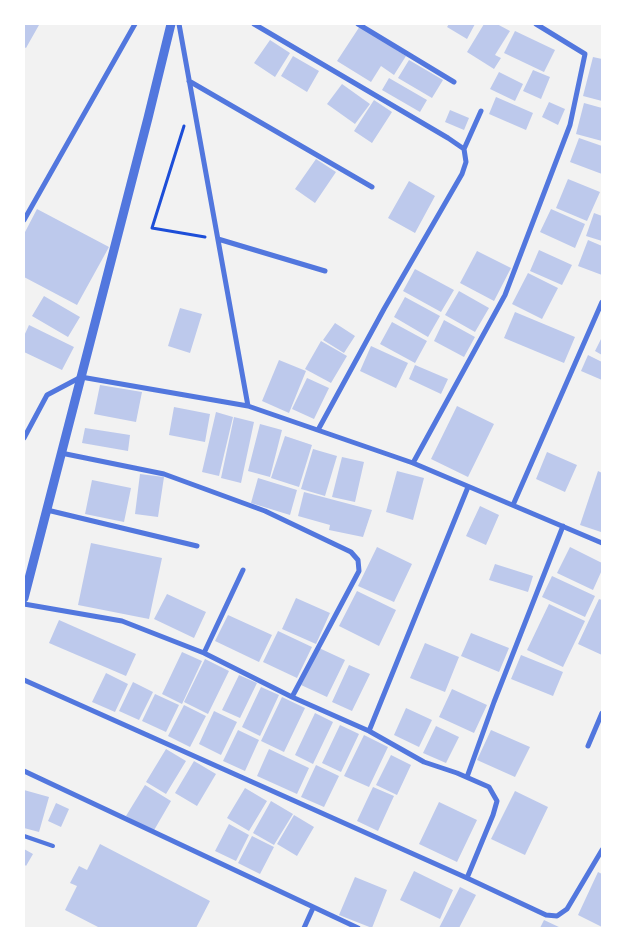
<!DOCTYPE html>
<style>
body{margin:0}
#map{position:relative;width:626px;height:952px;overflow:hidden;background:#f2f2f2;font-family:"Varela Round",sans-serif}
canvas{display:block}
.frame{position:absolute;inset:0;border:25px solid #fff;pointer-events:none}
</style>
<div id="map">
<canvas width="626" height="952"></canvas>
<div class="frame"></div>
</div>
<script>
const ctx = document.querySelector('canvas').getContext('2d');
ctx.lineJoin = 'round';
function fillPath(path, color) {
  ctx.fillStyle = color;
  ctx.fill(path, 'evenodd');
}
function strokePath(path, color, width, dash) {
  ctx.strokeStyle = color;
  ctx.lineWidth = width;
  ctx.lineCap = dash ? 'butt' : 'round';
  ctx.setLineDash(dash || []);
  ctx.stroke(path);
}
fillPath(new Path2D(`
 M24 24H36L39 25 26 48 24 47Z
 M449 24H475L467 39 447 27Z
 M484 24H497L510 31 495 55 501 58 494 69 467 52Z
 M360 26 406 56 394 75 381 66 371 82 337 61Z
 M515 31 555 50 544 72 504 53Z
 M270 40 290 53 275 77 254 63Z
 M293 56 319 71 307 92 281 76Z
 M593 57 602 59V101L583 96Z
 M409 60 443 80 432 98 398 78Z
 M533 70 550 77 541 99 523 91Z
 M499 72 523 84 515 101 490 89Z
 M389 78 427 100 420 112 382 90Z
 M342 84 370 104 355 124 327 104Z
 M496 97 533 113 526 130 489 114Z
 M374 100 392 112 372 143 354 131Z
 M549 102 565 109 558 125 542 117Z
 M584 103 602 108V141L576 134Z
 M450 110 469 118 464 130 445 122Z
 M579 138 602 146V174L570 162Z
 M316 159 336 172 315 203 295 189Z
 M568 179 600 192 587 221 556 208Z
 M409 181 435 196 415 233 388 218Z
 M37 209 109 247 77 305 24 277V234Z
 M551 209 585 224 575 248 540 232Z
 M594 213 602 216V241L586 236Z
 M588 240 602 246V275L578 266Z
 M539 250 572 265 562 285 530 271Z
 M477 251 511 268 494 301 460 283Z
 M415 269 454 290 441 312 403 291Z
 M528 273 558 288 542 319 512 304Z
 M459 291 489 308 475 332 445 315Z
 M44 296 80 317 68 337 32 316Z
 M405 297 440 316 428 337 394 317Z
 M180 308 202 314 190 353 168 346Z
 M515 312 575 337 564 363 504 338Z
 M444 320 475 337 464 357 434 341Z
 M392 322 427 341 415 363 380 344Z
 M335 323 355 336 344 353 323 340Z
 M29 325 74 347 62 370 24 352V336Z
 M602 337V355L595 351Z
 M321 341 347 356 331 383 305 369Z
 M371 346 408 363 396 388 360 371Z
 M588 355 602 362V380L581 371Z
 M279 360 306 371 289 413 262 401Z
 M415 365 448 379 441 394 409 379Z
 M307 378 329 388 314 419 292 409Z
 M100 385 142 392 136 422 94 414Z
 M457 406 494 424 468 477 431 459Z
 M174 407 210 414 205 442 169 435Z
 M216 412 233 417 219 476 202 472Z
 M234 417 254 422 241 483 221 478Z
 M260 424 282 430 270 477 248 471Z
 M85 428 130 435 128 451 82 443Z
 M285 436 312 445 299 487 271 478Z
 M313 449 337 456 325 496 301 489Z
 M547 452 577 465 565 492 536 479Z
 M342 457 364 462 355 502 332 497Z
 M397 471 424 478 413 520 386 512Z
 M598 471 602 473V528L601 532 580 525Z
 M140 474 164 477 158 517 135 514Z
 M258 478 297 490 290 515 251 503Z
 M92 480 131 488 124 522 85 514Z
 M304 492 372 510 363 537 329 530 330 525 298 516Z
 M480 506 499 515 486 545 466 536Z
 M91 543 162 558 149 619 78 605Z
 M377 547 412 564 394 602 358 586Z
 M570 547 602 563V570L593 590 557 573Z
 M495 564 533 576 528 592 489 580Z
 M552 576 595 596 585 617 542 597Z
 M357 591 396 610 379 646 339 626Z
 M167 594 206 612 194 638 154 619Z
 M296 598 330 613 316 644 282 629Z
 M599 599 602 600V655L578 644Z
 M549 604 585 621 563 667 527 650Z
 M228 615 272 635 259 662 215 641Z
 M59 620 136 654 126 676 49 643Z
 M278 631 312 647 297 678 263 662Z
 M471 633 509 648 499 672 461 656Z
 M425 643 459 657 445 692 410 678Z
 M319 648 345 660 327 697 301 685Z
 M182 652 202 661 182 704 162 694Z
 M521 655 563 672 553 696 511 679Z
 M205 659 229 671 208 714 184 702Z
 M349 665 370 674 352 711 332 702Z
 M106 673 128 684 115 712 92 702Z
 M239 675 257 683 240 718 222 710Z
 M133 682 153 692 139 720 119 711Z
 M261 687 279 695 260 736 242 727Z
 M452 689 487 705 474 733 439 717Z
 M155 694 179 705 166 732 142 721Z
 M282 697 305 708 284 752 261 741Z
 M184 705 206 716 190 747 168 736Z
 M406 708 432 720 419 747 394 735Z
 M214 711 237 722 221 755 199 744Z
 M315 713 333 722 313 764 295 755Z
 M340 725 359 734 341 772 322 763Z
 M436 726 459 737 446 763 423 753Z
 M238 730 259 740 245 771 223 761Z
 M491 730 530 747 515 777 477 760Z
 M364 735 388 747 369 787 344 776Z
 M166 749 186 761 166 794 146 782Z
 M269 749 309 768 297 794 257 776Z
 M391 755 411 765 397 795 376 785Z
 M194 761 216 774 197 806 175 793Z
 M316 765 339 776 324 807 301 797Z
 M145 785 171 801 153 832 126 816Z
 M373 787 394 796 378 831 357 821Z
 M245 788 267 801 249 831 227 818Z
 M24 790 49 797 39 832 24 828Z
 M515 791 548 807 525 855 491 839Z
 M271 801 293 814 274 845 253 833Z
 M439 802 477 820 457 862 419 844Z
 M56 803 69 809 61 827 48 821Z
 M294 815 314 827 297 856 277 844Z
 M229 824 249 835 236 861 215 851Z
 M252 836 274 847 260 874 238 863Z
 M100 844 210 901 196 928H100L65 910 77 886 70 883 79 866 87 870Z
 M24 849 33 854 26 866 24 864Z
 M414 871 453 890 440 919 400 900Z
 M598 872 602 874V927L578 915Z
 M355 877 387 890 372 928 339 915Z
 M460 887 476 895 459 928H439Z
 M544 920 561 928H540Z`), '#bdc9ec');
strokePath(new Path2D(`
 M184 126 152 228 205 237`), '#1d4ed8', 3);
strokePath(new Path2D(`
 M24 836 53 846`), '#5277de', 4);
strokePath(new Path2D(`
 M254 24 448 138 464 149 466 162 462 174 384 309 318 430
 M358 24 454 82
 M189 81 372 187
 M464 149 481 111
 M24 220 135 24
 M218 239 325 271
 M248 406 413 463 602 543
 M24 438 47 395 81 377 248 406 179 24
 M61 453 164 474 265 511 351 552 358 560 359 571 292 697
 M413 463 505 295 570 125 585 54 536 24
 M513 505 602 302
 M47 510 197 546
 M24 604 122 621 204 653 292 697 369 731 468 487
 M204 653 243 570
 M24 680 467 878 546 915 557 916 567 909 602 850
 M369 731 424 762 457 773 489 787 497 801 493 815 467 878
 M588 746 602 713
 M24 771 358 928
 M467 777 494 702 563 526
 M304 928 313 908`), '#5277de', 5);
strokePath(new Path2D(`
 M24 598 148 118 171 24`), '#5277de', 9);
</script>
